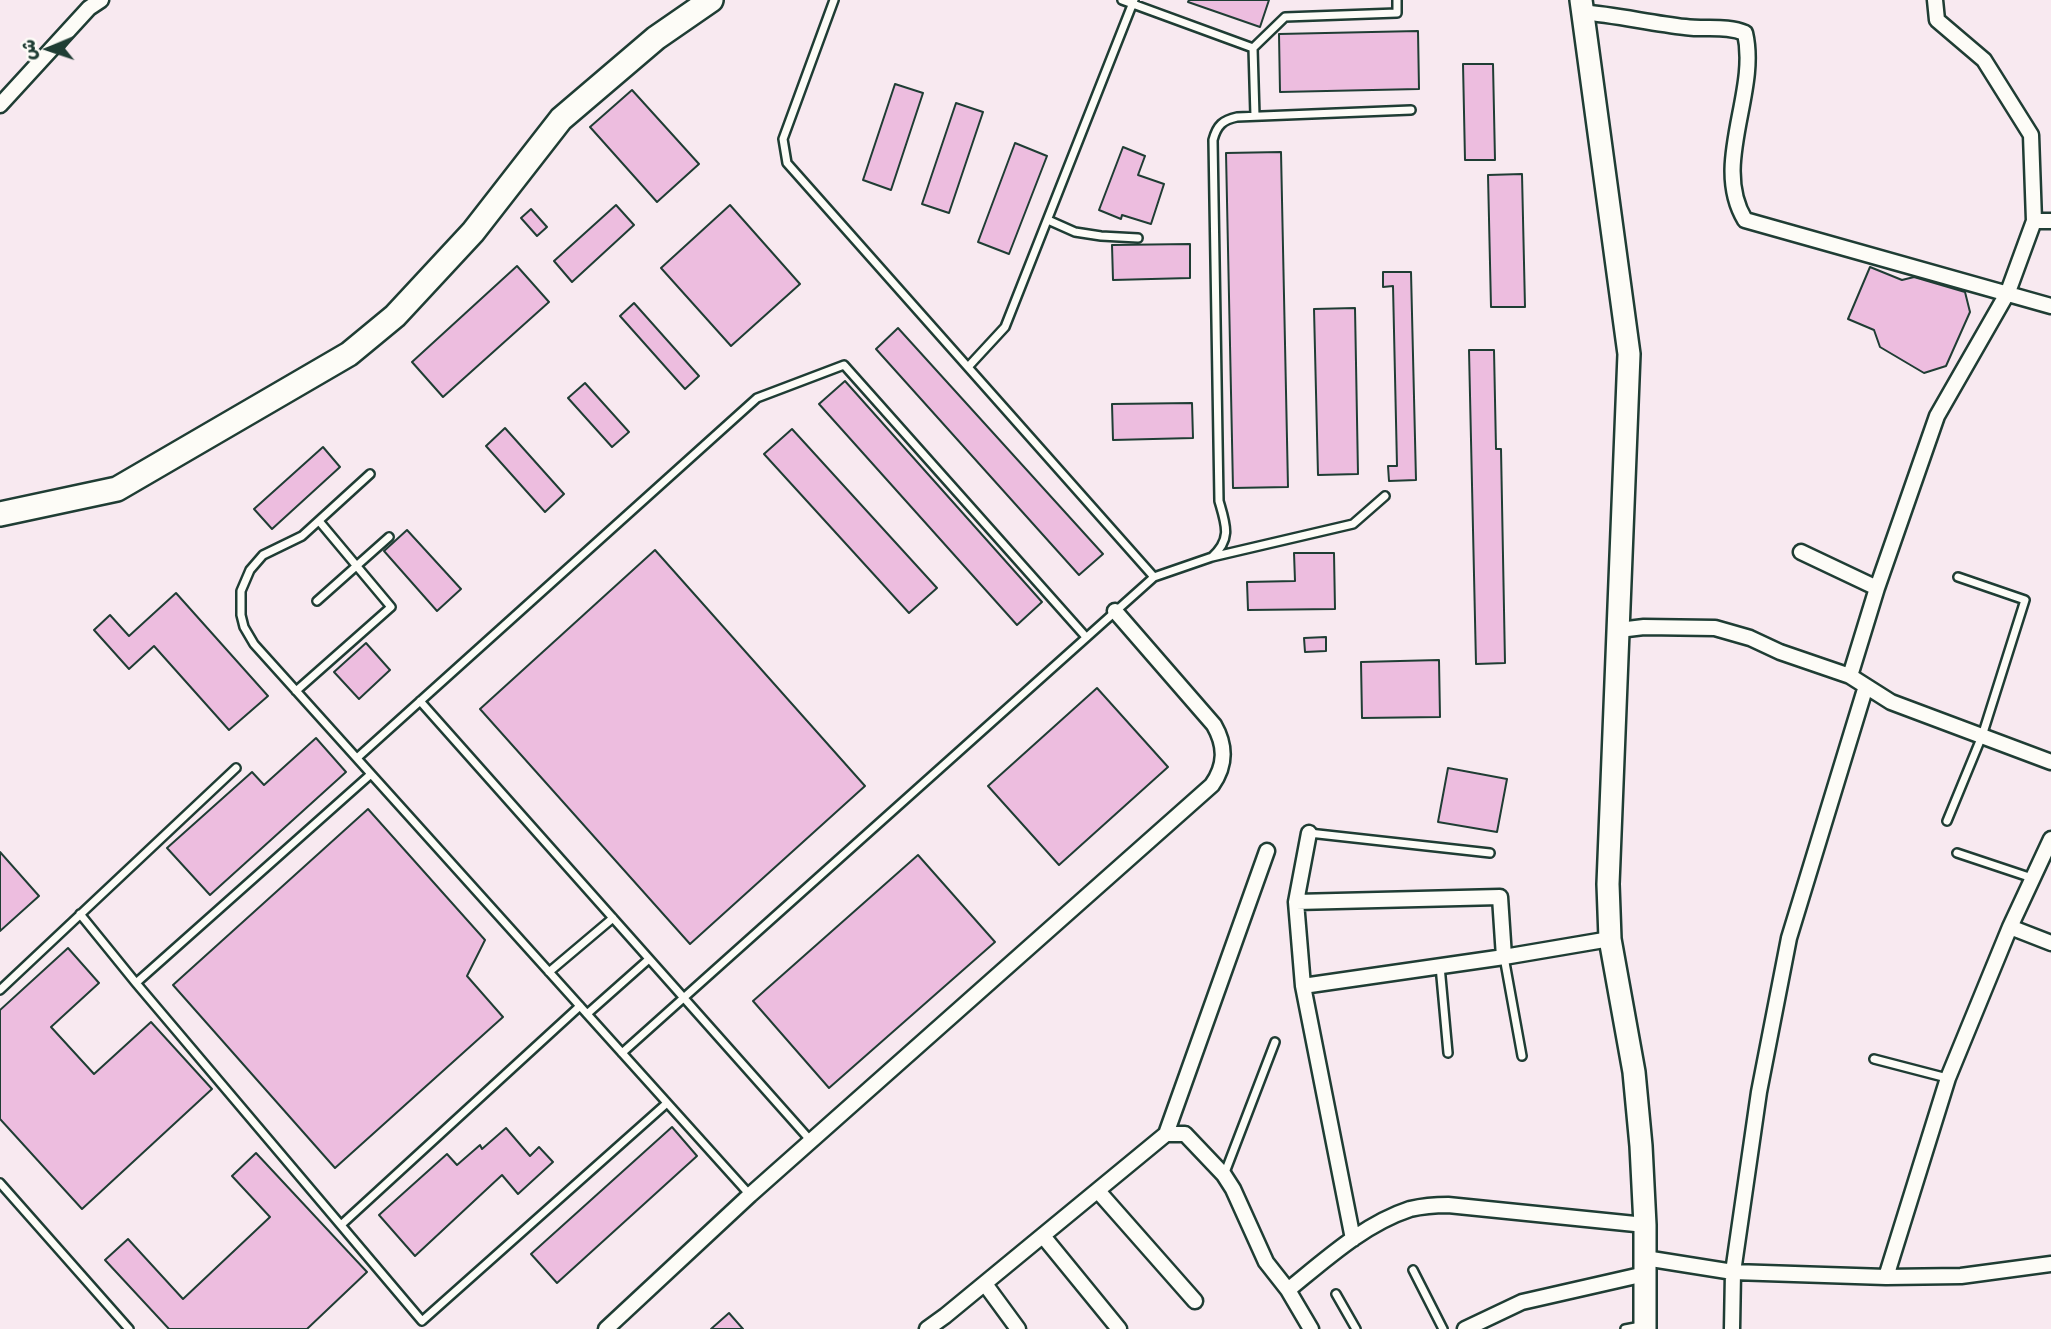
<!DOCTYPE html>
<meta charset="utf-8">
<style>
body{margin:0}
#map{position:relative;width:2051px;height:1329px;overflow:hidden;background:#f8e9f0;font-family:Mali,"Playpen Sans Arabic",sans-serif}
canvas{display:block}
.north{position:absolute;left:14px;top:14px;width:70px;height:70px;-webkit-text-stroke:5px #fdfcf7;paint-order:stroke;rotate:268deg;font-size:19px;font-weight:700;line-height:28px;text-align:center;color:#1f3d34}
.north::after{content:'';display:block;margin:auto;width:24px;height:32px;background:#1f3d34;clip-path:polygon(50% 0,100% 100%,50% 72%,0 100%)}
</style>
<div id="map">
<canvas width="2051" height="1329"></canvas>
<div class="north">ش</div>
</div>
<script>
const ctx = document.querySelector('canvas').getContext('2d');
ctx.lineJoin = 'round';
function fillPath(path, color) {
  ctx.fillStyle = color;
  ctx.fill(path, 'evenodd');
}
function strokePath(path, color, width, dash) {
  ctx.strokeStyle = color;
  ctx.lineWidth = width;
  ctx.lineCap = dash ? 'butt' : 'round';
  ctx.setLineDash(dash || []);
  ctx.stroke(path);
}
const building = new Path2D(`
 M1189 0H1269L1260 27 1188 2Z
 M1418 31 1419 89 1280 92 1279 34Z
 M1463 64H1493L1495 160H1465Z
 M895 84 923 93 891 190 863 180Z
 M632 90 699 164 657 202 590 127Z
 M956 103 983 112 949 213 922 204Z
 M1015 143 1047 156 1009 254 978 242Z
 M1123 147 1145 156 1138 175 1164 184 1151 224 1122 215 1121 219 1099 210Z
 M1281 152 1288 487 1233 488 1226 153Z
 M1522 174 1525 307H1491L1488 175Z
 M616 205 634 225 572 282 554 261Z
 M730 205 800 284 731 346 661 268Z
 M531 209 547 227 537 236 521 218Z
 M1190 244V278L1113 280 1112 245Z
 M517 266 549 302 443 397 412 362Z
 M1870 267 1902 280 1914 277 1965 292 1970 312 1946 366 1924 373 1880 347 1874 330 1848 319Z
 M1383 272H1411L1416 480 1389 481 1388 466H1397L1393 286 1383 287Z
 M634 303 699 376 685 389 620 316Z
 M1355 308 1358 474 1318 475 1314 309Z
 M898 328 1103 554 1079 575 876 349Z
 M1469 350H1494L1496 449H1501L1505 663 1476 664Z
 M845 381 1042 602 1017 625 819 404Z
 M585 383 629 432 612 447 568 398Z
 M1192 403 1193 438 1113 440 1112 404Z
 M505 428 564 494 545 512 486 446Z
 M792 429 937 588 909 613 764 454Z
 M323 447 340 467 272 529 254 509Z
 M407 530 461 589 437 611 384 551Z
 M655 550 865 786 690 944 480 709Z
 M1294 553H1334L1335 609 1248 610 1247 582 1295 581Z
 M176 593 268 696 229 730 154 646 129 669 94 630 110 615 129 636Z
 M1326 637V651L1305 652 1304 638Z
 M366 643 390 670 359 699 334 672Z
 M1439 660 1440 717 1362 718 1361 662Z
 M1097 688 1168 767 1059 865 988 786Z
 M316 738 346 772 210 895 167 848 252 772 264 785Z
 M1448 768 1507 779 1497 832 1438 822Z
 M368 809 485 940 467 976 503 1017 335 1168 173 985Z
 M0 852 39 896 0 931Z
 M918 855 995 942 829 1088 753 1001Z
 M68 948 99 983 51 1027 94 1074 151 1022 212 1089 82 1209 0 1119V1010Z
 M672 1127 697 1156 557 1283 531 1254Z
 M506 1128 530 1156 539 1147 553 1162 518 1194 502 1175 415 1256 379 1215 447 1154 457 1165 480 1145 482 1149Z
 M256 1153 367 1272 307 1329H169L105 1260 128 1239 183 1299 270 1217 232 1176Z
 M729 1313 743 1329H711Z`);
fillPath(building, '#edbddf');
strokePath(building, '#1f3d34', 2);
const service = new Path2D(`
 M1122 0 1253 48 1255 116
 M1253 48 1285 17 1397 13V0
 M1048 220 1075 232 1101 236 1138 238
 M968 367 1005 327 1134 0
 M370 474 302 536 263 555 250 570 241 591V615L244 627 254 644 750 1195
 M1212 557C1232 539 1226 525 1219 501L1213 140C1217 125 1223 120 1237 117L1411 110
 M1154 577 1212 557 1353 524 1385 496
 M317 601 389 537
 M296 691 391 607 319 521
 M420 701 811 1141
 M357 758 757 398 844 365 1086 637
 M1947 821 1982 736 2025 600 1958 577
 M1309 833 1490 853
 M1957 853 2032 878
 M80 914 136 983 422 1321 667 1103
 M1504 957 1522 1056
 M1440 966 1448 1053
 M549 972 613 918
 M136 983 371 774
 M0 990 236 768
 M587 1014 649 959
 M622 1053 1154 577 787 163 783 139 834 0
 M1874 1059 1947 1078
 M1224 1175 1275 1042
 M0 1183 129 1329
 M341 1225 580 1006
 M1413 1270 1443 1329
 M1336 1294 1356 1329
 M1625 1329 1641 1326`);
const minor = new Path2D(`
 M1581 12C1616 15 1650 23 1685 27 1705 30 1727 25 1745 33 1759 93 1711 164 1745 220L2051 306
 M0 105 89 8 101 0
 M2034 221H2051
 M1801 552 1877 588
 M1619 630 1644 627 1715 628 1750 638 1780 652 1850 676 1891 702 2051 762
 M1850 676 1877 588 1937 416 2008 292 2034 221 2031 135 1984 60 1937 20 1935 0
 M1309 833 1296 902 1303 986 1353 1239
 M1296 902 1500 897 1504 957
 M2010 927 2051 943
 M1303 986 1504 957 1610 939
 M1166 1134H1185L1224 1175 1233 1189 1266 1262 1288 1290 1311 1329
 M1098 1191 1195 1301
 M1043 1236 1119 1329
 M1645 1258 1733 1272 1886 1277 1961 1276 2051 1264
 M1886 1277 1948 1078 2010 927 2051 839
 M985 1284 1018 1329
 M1288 1290C1325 1260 1364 1224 1410 1209 1423 1206 1435 1205 1448 1205L1645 1225
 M606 1329 750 1195 1212 785C1226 765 1226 746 1214 725L1115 611
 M927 1329 945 1316 1166 1134 1267 851
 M1465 1329 1522 1302 1645 1274
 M1732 1329 1733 1272 1759 1092 1789 938 1866 686`);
const secondary = new Path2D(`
 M1581 0 1629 354 1608 884 1610 939 1634 1072 1641 1146 1645 1225V1329`);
const primary = new Path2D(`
 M0 514 117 489 349 354 395 316 473 232 561 119 656 38 711 0`);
strokePath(service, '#1f3d34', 12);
strokePath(minor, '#1f3d34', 19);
strokePath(secondary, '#1f3d34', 26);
strokePath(primary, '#1f3d34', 28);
strokePath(service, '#fdfcf7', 7);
strokePath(minor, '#fdfcf7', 14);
strokePath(secondary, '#fdfcf7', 21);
strokePath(primary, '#fdfcf7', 23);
</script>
